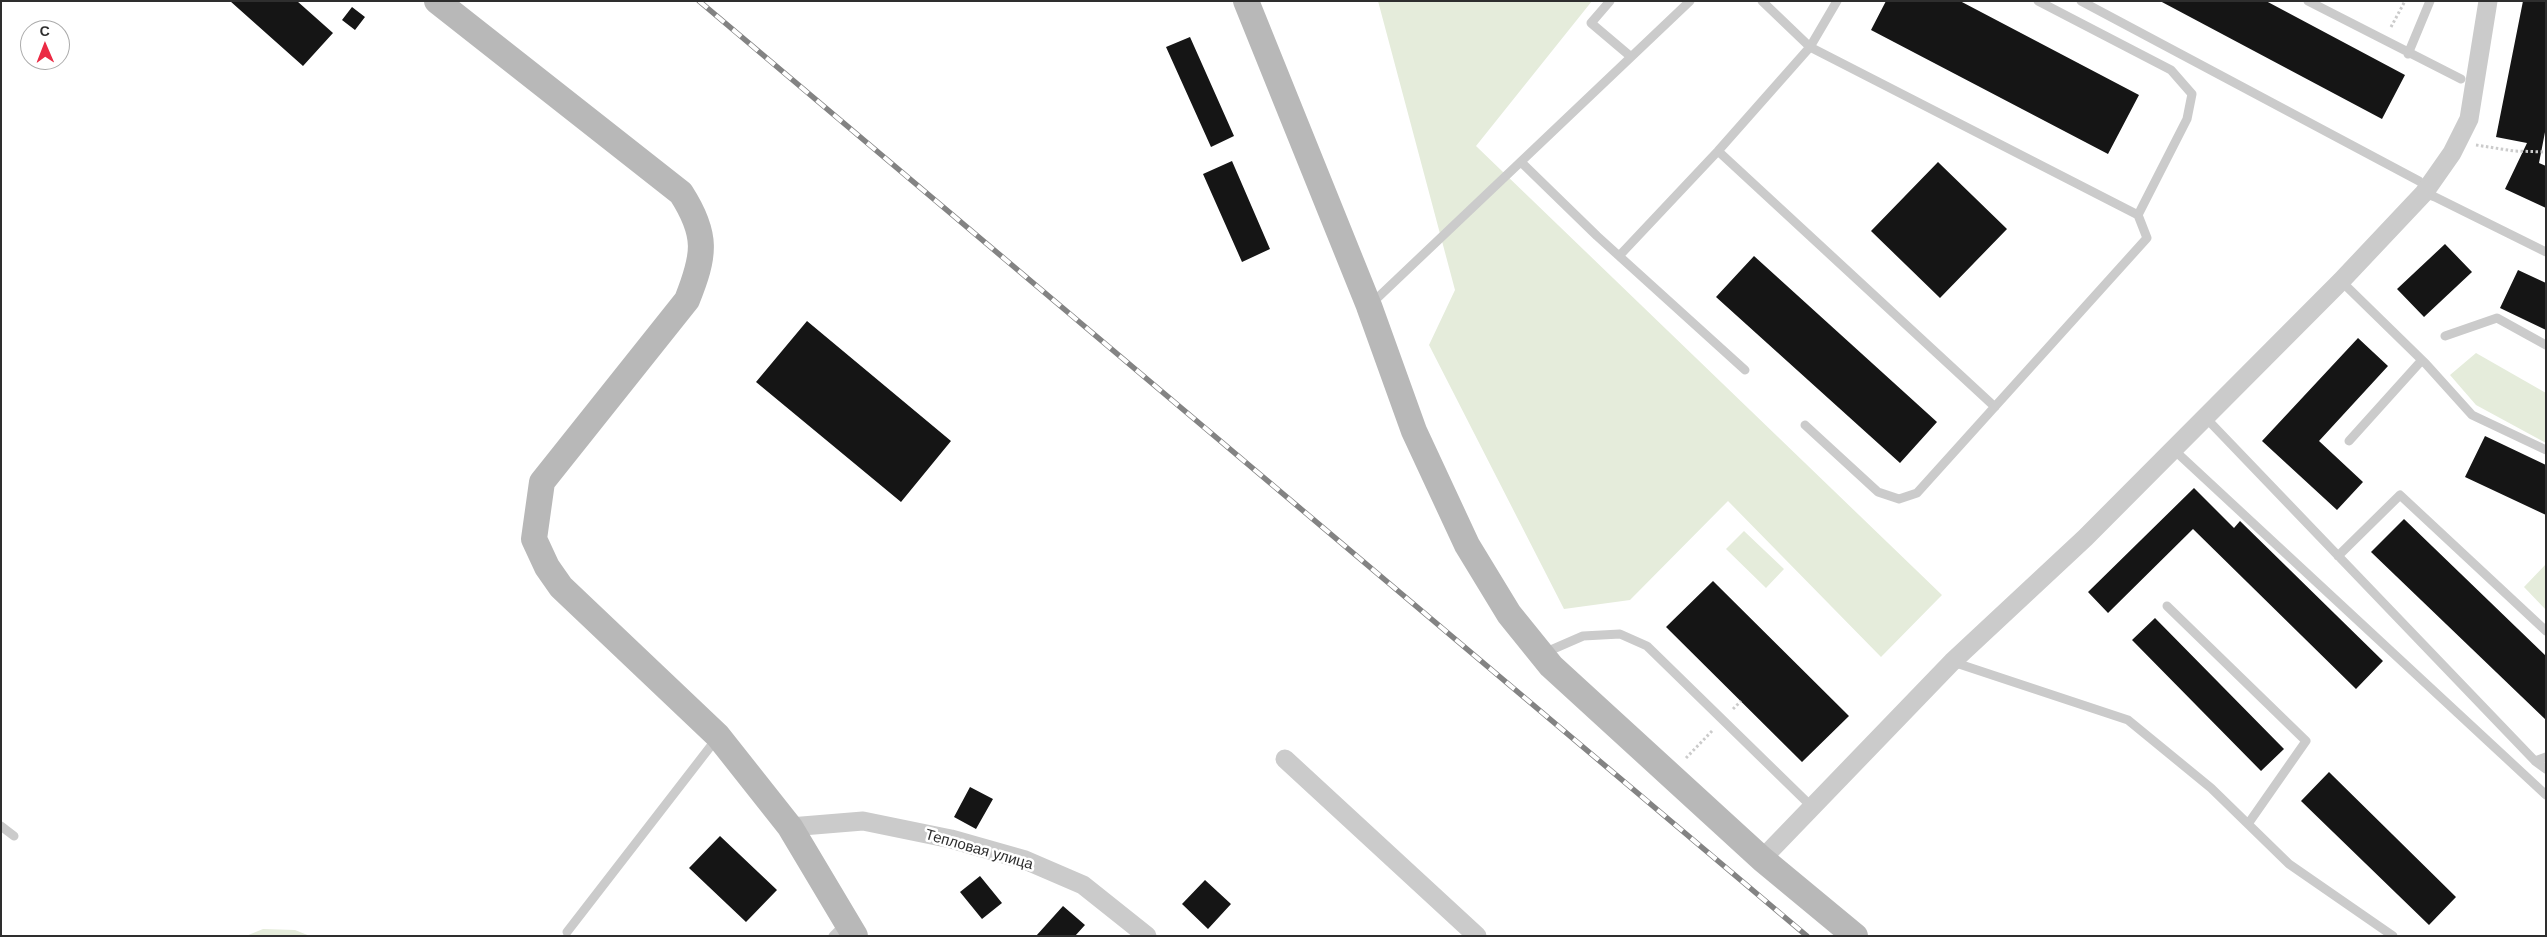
<!DOCTYPE html>
<meta charset="utf-8">
<style>
body{margin:0}
#map{position:relative;width:2547px;height:937px;overflow:hidden;background:#fff;font-family:Helvetica,sans-serif}
canvas{display:block}
.frame{position:absolute;inset:0;border:2px solid #2e2e2e;pointer-events:none}
.north{position:absolute;left:20px;top:20px;width:50px;height:50px;box-sizing:border-box;background:#fff;border:1px solid #ababab;border-radius:50%;rotate:359deg;font-size:14px;font-weight:700;line-height:20px;text-align:center;color:#2e2e2e}
.north::after{content:'';display:block;margin:auto;width:18px;height:22px;background:#eb2a44;clip-path:polygon(50% 0,100% 100%,50% 72%,0 100%)}
</style>
<div id="map">
<canvas width="2547" height="937"></canvas>
<div class="frame"></div>
<div class="north">С</div>
</div>
<script>
const ctx = document.querySelector('canvas').getContext('2d');
ctx.lineJoin = 'round';
function fillPath(path, color) {
  ctx.fillStyle = color;
  ctx.fill(path, 'evenodd');
}
function strokePath(path, color, width, dash) {
  ctx.strokeStyle = color;
  ctx.lineWidth = width;
  ctx.lineCap = dash ? 'butt' : 'round';
  ctx.setLineDash(dash || []);
  ctx.stroke(path);
}
function label(font, color, halo, rows, align = 'center') {
  ctx.font = font + ' Helvetica,sans-serif';
  ctx.lineWidth = 5;
  ctx.setLineDash([]);
  ctx.textBaseline = 'middle';
  ctx.strokeStyle = halo;
  ctx.fillStyle = color;
  for (const [text, x, y, turn = 0] of rows) {
    ctx.save();
    ctx.translate(x, y);
    ctx.rotate((+turn || 0) * Math.PI / 180);
    ctx.textAlign = isNaN(turn) ? turn : align;
    if (halo) ctx.strokeText(text, 0, 0);
    ctx.fillText(text, 0, 0);
    ctx.restore();
  }
}
fillPath(new Path2D(`
 M1378 1H1592L1476 146 1942 595 1881 657 1728 501 1630 600 1564 609 1429 345 1455 290Z
 M2476 353 2546 393V443L2476 405 2450 375Z
 M1744 531 1784 569 1766 588 1726 549Z
 M2546 564V610L2524 587Z
 M263 929 295 930 310 936H246Z`), '#e5ecdb');
fillPath(new Path2D(`
 M230 1H297L333 33 303 66Z
 M1886 1H1960L2139 95 2108 154 1871 30Z
 M2160 1H2266L2405 75 2382 119Z
 M2523 1H2546V127L2539 163 2546 166V208L2505 189 2527 143 2496 137Z
 M352 7 365 17 355 30 342 20Z
 M1190 37 1234 136 1211 147 1166 47Z
 M1232 161 1270 249 1242 262 1203 174Z
 M1938 162 2007 229 1940 298 1871 231Z
 M2445 244 2472 272 2424 317 2397 289Z
 M1754 256 1937 422 1900 463 1716 297Z
 M2518 270 2546 283V330L2500 308Z
 M807 321 951 441 901 502 756 382Z
 M2358 338 2388 366 2319 441 2363 482 2337 510 2262 441Z
 M2485 436 2546 465V515L2465 477Z
 M2194 488 2234 528 2240 521 2383 661 2356 689 2193 529 2108 613 2088 592Z
 M2404 519 2546 656V720L2371 552Z
 M1713 581 1849 716 1802 762 1666 627Z
 M2155 618 2284 749 2261 771 2132 640Z
 M2329 772 2456 897 2429 925 2301 801Z
 M970 787 993 799 976 829 954 817Z
 M720 836 777 890 746 922 689 868Z
 M980 876 1002 903 982 919 960 892Z
 M1205 880 1231 904 1208 929 1182 904Z
 M1063 906 1085 925 1075 936H1036Z`), '#151515');
strokePath(new Path2D(`
 M2391 27 2405 1
 M2476 145 2514 151 2546 152
 M1733 709 1741 701
 M1686 758 1713 730`), '#cbcbcb', 3, [2.5, 2.5]);
strokePath(new Path2D(`
 M1610 1 1591 23 1630 56
 M1762 1 1810 47 2138 215 2147 238 1917 493 1899 499 1878 492 1805 425
 M2038 1 2171 70 2192 94 2187 119 2138 215
 M2081 1 2419 181
 M2308 1 2461 79
 M2408 54 2430 1
 M1718 151 1995 407
 M1522 163 1597 236 1745 370
 M2424 193 2435 197 2546 252
 M1620 255 1718 151 1810 47 1837 1
 M2341 281 2426 364 2472 415 2546 450
 M1371 304 1690 1
 M2445 336 2497 318 2546 345
 M2205 417 2535 761 2546 757
 M2349 441 2422 360
 M2173 449 2546 795
 M2338 556 2400 495 2546 631
 M2167 606 2306 741 2248 824
 M1544 653 1583 636 1620 634 1647 646 1812 807
 M1953 662 2128 720 2211 788 2289 864 2393 936
 M2535 761 2546 769
 M1 826 14 836
 M567 932 717 738
 M833 936 844 925`), '#cbcbcb', 9);
strokePath(new Path2D(`
 M1285 759 1477 936
 M790 827 863 821 951 839 1025 860 1083 885 1147 936
 M1762 859 1952 662 2085 538 2341 281 2424 193 2452 153 2469 119 2488 1`), '#cbcbcb', 19);
strokePath(new Path2D(`
 M437 1 681 193C708 235 705 255 687 300L542 482 534 539 547 567 561 587 718 736 790 827 855 936
 M1246 1 1369 306 1414 431 1467 545 1509 614 1551 666 1762 859 1855 936`), '#b8b8b8', 26);
const rail = new Path2D(`
 M699 1 1807 936`);
strokePath(rail, '#838383', 5.5);
strokePath(rail, '#fff', 4, [11]);
label('15px', '#2e2e2e', '#fff', [
 ["Тепловая улица",979,850,16]
]);
</script>
